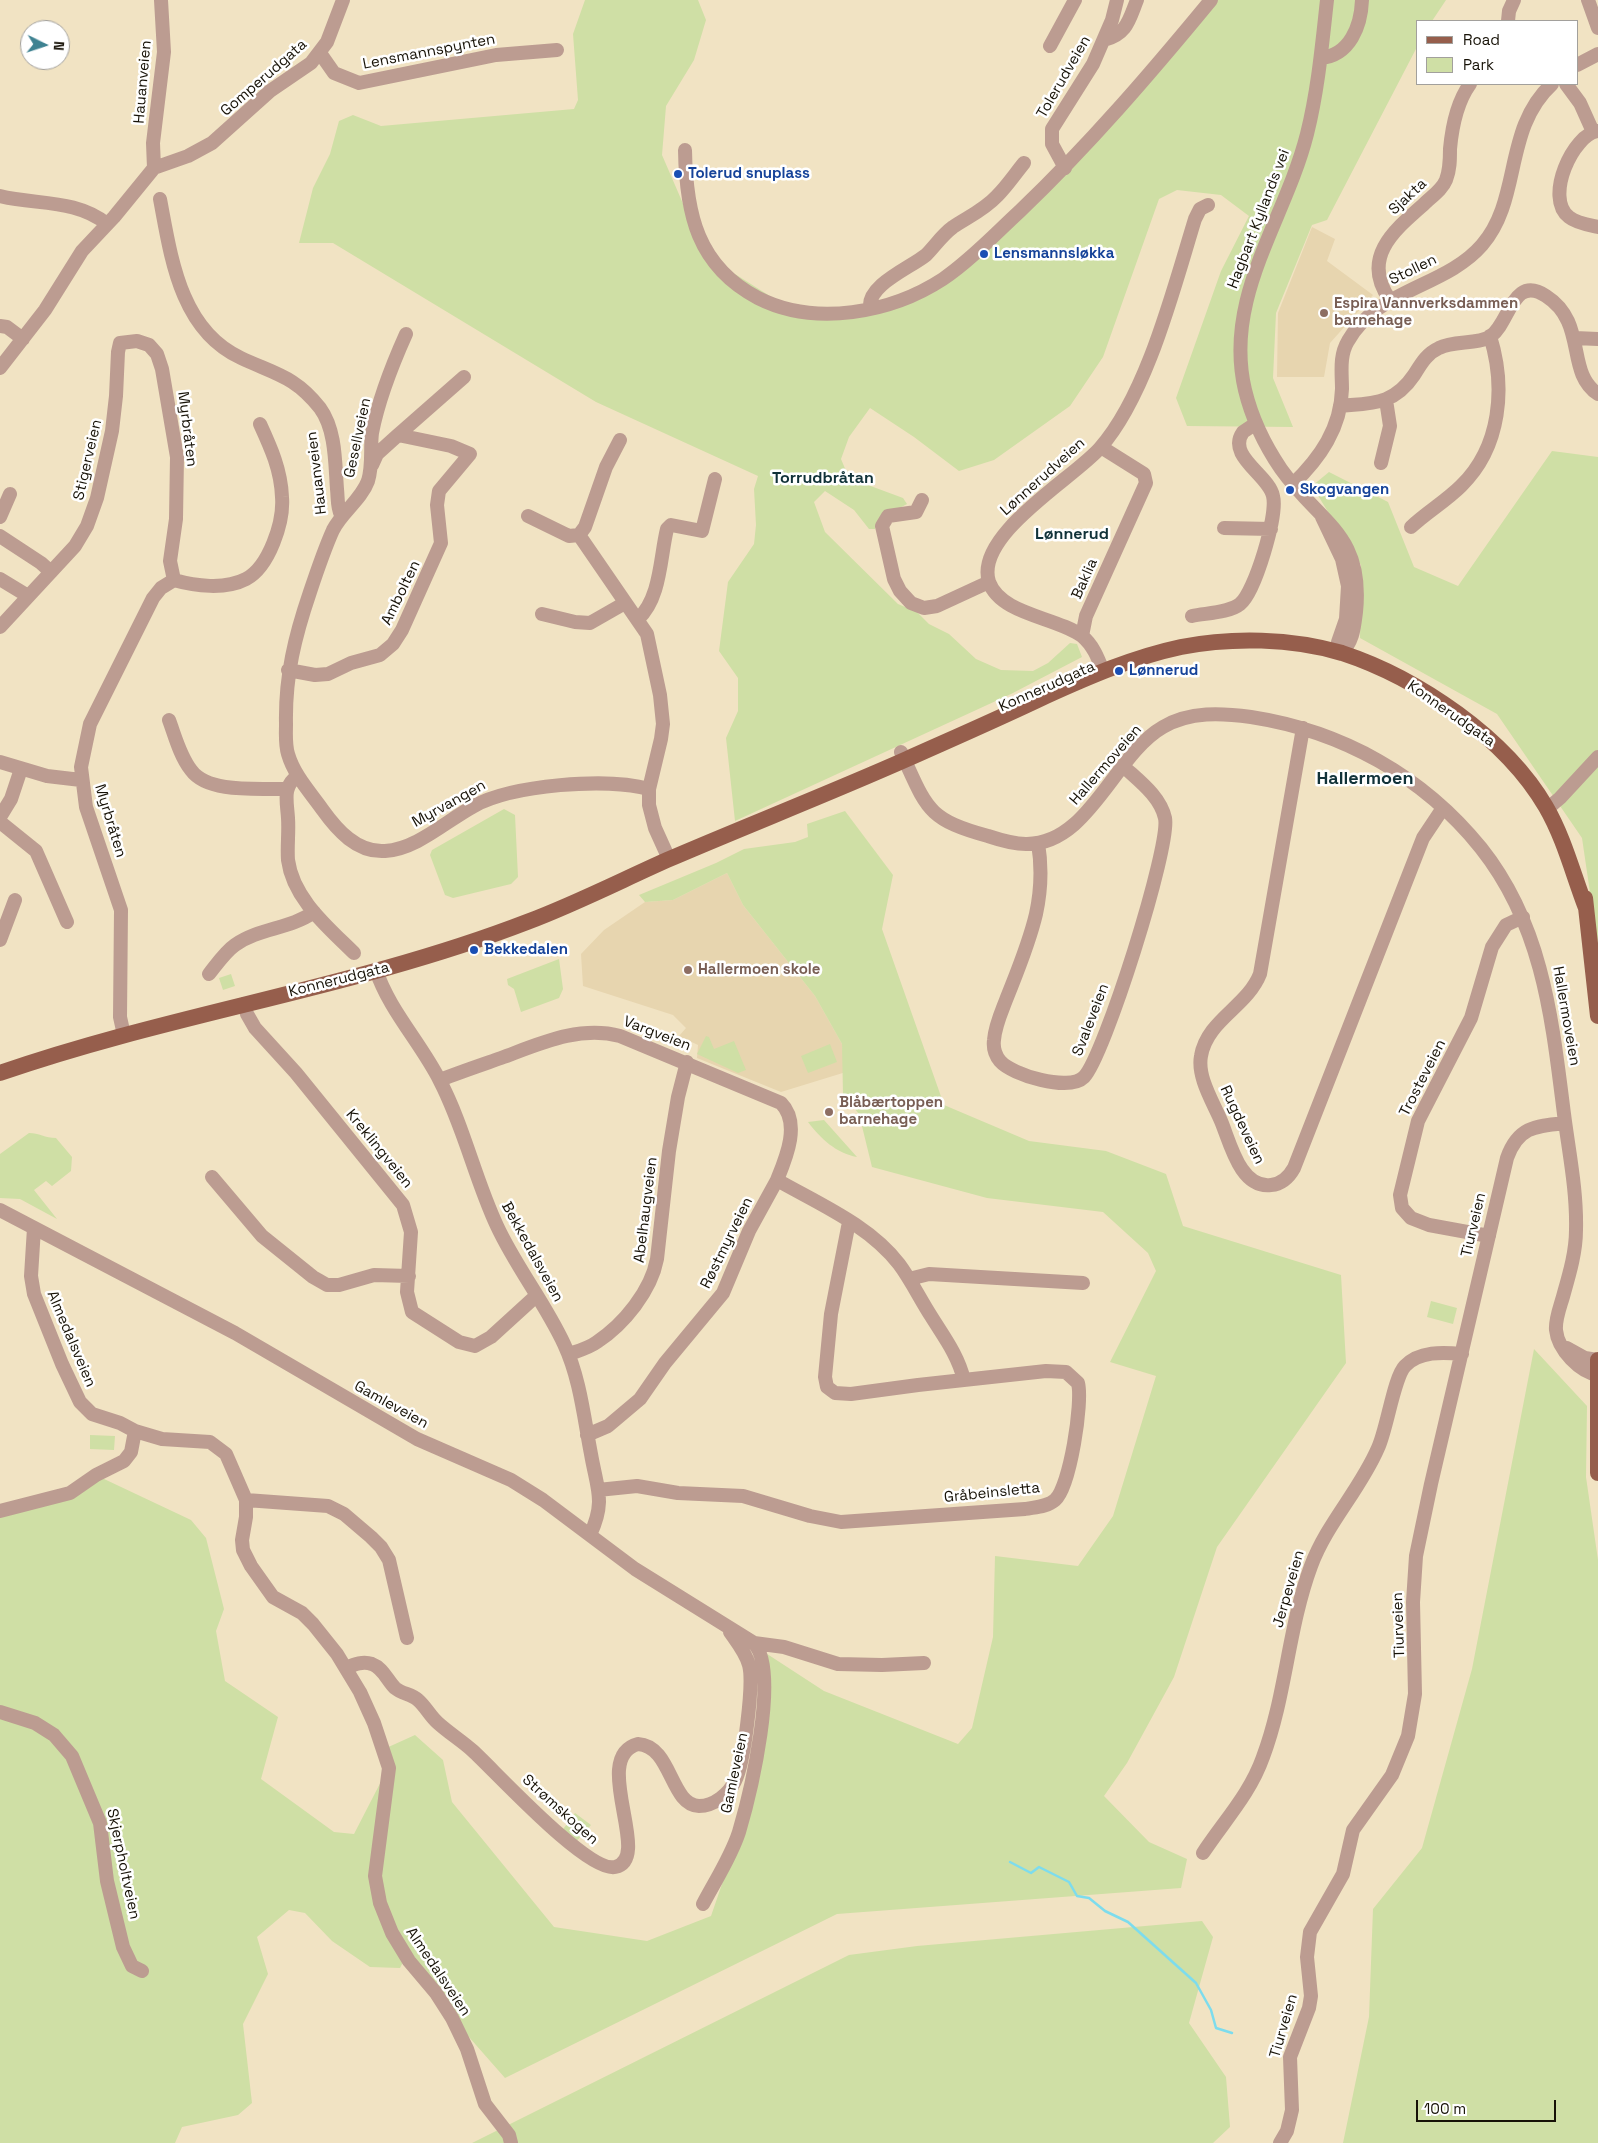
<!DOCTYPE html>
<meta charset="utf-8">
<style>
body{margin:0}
#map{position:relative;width:1598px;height:2143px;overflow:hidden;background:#f1e3c3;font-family:"Space Grotesk",sans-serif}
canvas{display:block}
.legend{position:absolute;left:1416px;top:20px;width:162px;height:65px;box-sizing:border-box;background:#fff;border:1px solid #a2a09c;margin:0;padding:6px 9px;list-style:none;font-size:15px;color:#171207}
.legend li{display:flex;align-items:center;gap:10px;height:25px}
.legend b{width:25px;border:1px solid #a2a09c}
.north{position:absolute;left:20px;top:20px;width:50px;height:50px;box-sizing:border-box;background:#fff;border:1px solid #a2a09c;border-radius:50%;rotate:94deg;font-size:14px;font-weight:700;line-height:20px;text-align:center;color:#171207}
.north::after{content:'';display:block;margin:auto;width:18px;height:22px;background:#3e8291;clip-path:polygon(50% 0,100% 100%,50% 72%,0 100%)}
.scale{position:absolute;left:1416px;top:2100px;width:140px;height:22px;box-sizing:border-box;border:2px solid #171207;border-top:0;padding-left:6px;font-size:15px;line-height:18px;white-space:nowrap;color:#171207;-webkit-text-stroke:4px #fff;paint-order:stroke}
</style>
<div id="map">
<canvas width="1598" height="2143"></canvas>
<ul class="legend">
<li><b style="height:6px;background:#965e4c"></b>Road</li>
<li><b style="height:14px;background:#cfdfa5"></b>Park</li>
</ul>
<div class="north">N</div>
<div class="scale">100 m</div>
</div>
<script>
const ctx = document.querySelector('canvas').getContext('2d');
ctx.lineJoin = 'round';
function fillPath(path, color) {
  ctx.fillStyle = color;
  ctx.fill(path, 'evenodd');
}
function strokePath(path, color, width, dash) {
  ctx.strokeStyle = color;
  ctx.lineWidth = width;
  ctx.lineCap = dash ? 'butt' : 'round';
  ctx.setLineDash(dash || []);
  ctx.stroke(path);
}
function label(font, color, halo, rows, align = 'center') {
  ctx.font = font + ' "Space Grotesk",sans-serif';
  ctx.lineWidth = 5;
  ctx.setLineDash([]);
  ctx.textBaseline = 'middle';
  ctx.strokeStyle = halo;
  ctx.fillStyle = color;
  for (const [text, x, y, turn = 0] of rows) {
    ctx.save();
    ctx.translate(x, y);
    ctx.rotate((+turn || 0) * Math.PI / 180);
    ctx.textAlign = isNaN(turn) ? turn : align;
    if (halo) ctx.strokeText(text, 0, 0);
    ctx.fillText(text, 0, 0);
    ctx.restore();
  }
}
fillPath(new Path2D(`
 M1312 227 1335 239 1327 261 1373 295 1330 343 1324 377H1277L1278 313Z
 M727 873 743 905 815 996 842 1044 846 1072 781 1092 697 1058 698 1045 679 1036 686 1028 673 1015 583 986 581 954 604 930 645 902 673 900Z`), '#e7d5af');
fillPath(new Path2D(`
 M585 0H698L706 20 694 60 666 106 662 155 697 236 716 262 792 310 885 305 953 272 1124 105 1211 0H1446L1432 21H1417V47L1327 220 1312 225 1276 313 1273 378 1293 427 1187 426 1176 398 1221 271 1249 216 1221 195 1177 190 1159 199 1103 357 1070 406 994 460 959 471 914 437 870 408 849 437 841 459 849 478 903 498 907 504 879 519 875 529H869L854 510 825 491 814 502 825 532 898 604 917 612 929 624 949 634 976 659 1001 670 1033 671 1048 663 1070 643 1077 644 1082 657 1011 694 735 821 726 738 738 711V678L719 651 728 582 754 544 756 525 754 489 758 476 596 402 333 243H299L313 188 330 154 339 121 353 115 381 126 574 109 578 100 573 34Z
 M1552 451 1598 457V947L1582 838 1497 714 1360 638 1361 565 1312 486 1329 472 1388 502 1414 567 1458 586Z
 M504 809 515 815 518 877 511 884 453 898 445 895 430 855 432 850Z
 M845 811 893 875 882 929 944 1105 1029 1141 1106 1151 1166 1174 1183 1226 1341 1275 1346 1363 1217 1547 1174 1677 1127 1763 1104 1796 1149 1842 1187 1859 1181 1888 837 1914 505 2078 403 1962 400 1968 370 1967 332 1941 305 1913 289 1910 257 1937 268 1974 243 2024 252 2103 238 2115 182 2127 175 2143H0V1513L102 1478 191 1520 206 1538 224 1609 216 1631 225 1681 278 1717 261 1779 334 1832 354 1834 389 1766 384 1749 415 1735 443 1760 452 1802 554 1927 647 1941 711 1916 742 1826 766 1721 761 1650 824 1691 958 1744 972 1728 993 1637 995 1556 1078 1566 1113 1516 1156 1376 1110 1362 1156 1271 1148 1253 1103 1212 987 1198 872 1167 859 1114 843 1095 842 1044 815 996 743 905 727 873 673 900 645 902 639 895 716 863 744 849 795 842 808 837 807 824Z
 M559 959 563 989 559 998 521 1012 514 989 508 985 507 979Z
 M231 974 235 986 223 990 219 978Z
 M706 1036 709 1037 714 1049 734 1041 746 1070 738 1073 697 1054Z
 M830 1044 837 1062 808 1073 801 1056Z
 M824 1120 857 1157C836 1153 821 1139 808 1122Z
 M29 1133C39 1133 45 1138 56 1138L72 1157 71 1171 52 1186 46 1181 34 1190 57 1219 20 1199 0 1198V1154Z
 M1431 1301 1457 1308 1453 1324 1427 1317Z
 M1534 1349 1587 1406 1586 1477 1598 1560V2143H1343L1369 2017 1373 1909 1422 1848 1472 1669Z
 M90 1435 115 1436 114 1450 90 1449Z
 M575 1813 591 1825 574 1844 561 1832Z
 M1202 1921 1213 1937 1189 2023 1226 2077 1230 2127 1213 2143H472L849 1955 917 1946Z`), '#cfdfa5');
strokePath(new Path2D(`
 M1010 1862 1031 1873 1039 1867 1069 1882 1077 1896 1089 1898 1105 1911 1128 1922 1196 1983 1211 2010 1216 2028 1232 2033`), '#7ddced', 2.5);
strokePath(new Path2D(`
 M1588 0 1598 28
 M1508 21 1509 11 1514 0
 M1104 40C1127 34 1129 20 1137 0
 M1050 46 1075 0
 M320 53 334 73 359 83 496 55 557 50
 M1321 58C1350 55 1361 26 1362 0
 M1577 65 1598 54
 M1566 84 1580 103 1593 132
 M1598 131C1573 134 1544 198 1569 217 1576 223 1589 225 1598 227
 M685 150C686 213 697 266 758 298 815 327 891 313 943 279 971 260 995 234 1020 211 1089 145 1150 74 1211 0
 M154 168 153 143 164 52 161 0
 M1065 168 1052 144V129L1093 64 1112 20 1117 0
 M0 196C36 205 76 199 107 224
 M160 199C171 257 180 330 241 358 275 374 295 376 320 408 336 430 335 463 337 489 338 498 337 507 341 515
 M1390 300C1361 259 1392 232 1423 205 1431 197 1442 190 1446 180 1450 170 1450 160 1450 149 1452 127 1457 102 1470 84
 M870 308C867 285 910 268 926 255 935 246 942 235 953 227 968 217 984 210 997 196 1007 186 1015 174 1024 163
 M0 326 7 327 23 339
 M406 334C393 363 378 402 372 433 370 449 373 465 368 481 361 500 342 512 333 530 324 550 317 571 310 592 295 636 285 676 286 724 286 734 285 744 288 754 294 775 310 792 322 809 337 830 357 853 385 851 417 849 446 821 474 806 512 785 607 777 649 789
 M1575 338 1598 339
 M0 368 45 310 82 251 114 217 154 168 188 156 212 143 270 91 311 63 327 42 343 0
 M1340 406C1372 403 1394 405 1414 375 1421 364 1426 354 1439 348 1454 340 1478 345 1491 336 1510 322 1513 274 1546 296 1588 323 1565 372 1598 394
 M398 435 464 377
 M1381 463 1390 426 1386 400
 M1293 484C1320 458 1341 428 1342 389 1342 373 1339 356 1348 341 1377 289 1446 287 1482 245 1522 199 1503 129 1552 84
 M922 500 916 512 888 516 882 526 894 579 900 591 911 603 924 608 937 606 989 582
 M528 516 569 536 579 535 585 527 606 467 620 440
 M0 517 10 494
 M1322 517 1342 559 1348 586 1346 619 1338 642 1341 653C1353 642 1354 628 1356 612 1364 533 1320 524 1281 469 1264 444 1252 419 1245 390 1223 297 1285 221 1307 134 1318 90 1322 45 1327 0
 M1411 527C1427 512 1446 501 1461 486 1501 447 1506 387 1490 336
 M1224 528 1271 529
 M579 535 647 634 660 695 663 724 661 739 649 789V805L655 828 669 859
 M0 536 41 563 51 572
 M0 579 28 596
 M542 614 575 622 590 623 625 603
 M1192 616C1206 613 1229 613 1240 604 1255 592 1278 515 1273 496 1269 475 1226 456 1243 432L1255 424
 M638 619C661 598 660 557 667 529L671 525 702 531 715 479
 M0 627 75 546 87 526 97 498 112 431 116 396 118 352 120 343 137 341 149 345 157 354 162 369 177 457 176 519 170 561 174 580
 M1082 636 1086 616 1146 483 1144 474 1101 447
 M288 670 315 675 328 674 351 663 380 655 393 644 402 630 441 543 437 505 439 491 470 454 451 446 398 435 377 454 372 465
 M1103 671C1098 658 1093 645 1082 636 1057 617 1001 615 989 582 974 535 1074 478 1100 448 1147 395 1174 287 1195 219L1200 209 1208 205
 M169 720C175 736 180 756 191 770 208 794 260 788 287 789
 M1303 728 1260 974C1247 1007 1207 1020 1201 1056 1197 1077 1213 1102 1221 1121 1230 1142 1240 1189 1271 1185 1282 1184 1289 1177 1294 1168L1423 838 1443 808
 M901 752C927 808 926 819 988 836 1000 840 1013 844 1026 844 1089 845 1114 755 1163 727 1190 711 1222 713 1251 717 1342 731 1423 776 1481 848 1543 926 1552 1019 1564 1114 1569 1153 1577 1191 1576 1230 1576 1251 1570 1272 1564 1293 1561 1305 1555 1318 1556 1330 1558 1350 1580 1372 1598 1375
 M0 762 47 776 81 780
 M298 776C282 786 287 801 288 818 289 832 287 846 288 860 293 899 329 928 354 953
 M1547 809 1560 798 1598 757
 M0 817 11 799 21 769
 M0 822 36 851 67 922
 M1038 843C1042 867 1041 891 1036 914 1029 944 1017 972 1006 1000 1001 1013 995 1026 994 1040 993 1048 995 1055 1000 1061 1012 1075 1069 1092 1084 1077 1104 1057 1171 846 1165 818 1160 796 1139 781 1123 766
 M0 940 15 900
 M376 970C389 1010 421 1043 440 1081 464 1127 475 1179 497 1226 516 1267 545 1303 564 1344 580 1378 584 1418 591 1454 597 1489 606 1501 590 1535
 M209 974C217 964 225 952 235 945 259 928 290 929 314 912
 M244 1004 247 1014 255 1028 296 1073 403 1205 411 1232 407 1292 412 1312 459 1342 475 1346 491 1337 536 1296
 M124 1035 120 1017 121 910 86 807 81 767 90 724 153 598 161 588 174 580C195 586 225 590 246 579 269 567 284 522 282 497 281 470 271 448 260 424
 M440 1080C460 1072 481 1065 501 1058 539 1044 579 1025 620 1036L781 1103C801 1123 786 1158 777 1180
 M212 1177 262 1236 313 1277 327 1285H339L374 1275 409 1276
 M0 1210 235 1333 417 1439 511 1480 543 1500 635 1569 754 1643C780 1672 750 1795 739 1832 731 1857 715 1881 703 1904
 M34 1228 31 1276 34 1294 62 1364 80 1402 92 1414 120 1423 135 1431 162 1439 210 1442 226 1454 246 1500V1517L242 1540 243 1550 251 1566 273 1597 302 1613 313 1624 337 1654 360 1692 374 1723 389 1768 375 1876 380 1903 392 1933 409 1961 436 1993 452 2018 467 2049 485 2104 509 2135 511 2143
 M1489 1236 1429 1225 1411 1218 1402 1208 1400 1195 1418 1121 1471 1018 1492 947 1506 925 1523 917
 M909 1279 929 1274 1083 1283
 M1567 1348 1585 1358 1598 1360
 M569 1354C578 1351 589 1348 597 1342 624 1324 651 1291 657 1259L669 1151 678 1097 687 1062
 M587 1435 608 1426 640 1399 665 1363 723 1293 749 1231 777 1180C819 1204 869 1225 899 1264 911 1280 920 1299 931 1316 944 1337 958 1355 964 1380
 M598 1490 637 1486 678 1493 743 1496 810 1516 841 1522 1025 1509C1035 1507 1047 1507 1055 1500 1070 1487 1083 1402 1078 1383L1066 1372 1046 1371 918 1385 851 1394 835 1393 827 1387 825 1377 831 1314 849 1222
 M246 1500 328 1506 344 1514 371 1537 381 1547 389 1560 407 1638
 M0 1511 70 1493 96 1475 124 1461 131 1452 135 1431
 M754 1643 784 1647 838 1664 882 1665 924 1663
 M346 1668C355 1664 363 1661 372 1664 383 1668 387 1680 395 1688 402 1694 412 1694 418 1700 426 1707 430 1716 438 1723 449 1733 462 1741 473 1751 496 1772 588 1873 615 1867 654 1859 589 1757 638 1744 672 1746 670 1805 699 1806 714 1806 729 1794 735 1781 744 1764 754 1683 749 1665 746 1653 737 1642 730 1632
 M0 1712 35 1723 54 1735 72 1756 100 1823 107 1881 123 1947 132 1966 142 1971
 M1203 1853C1224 1821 1250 1794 1263 1757 1286 1696 1288 1628 1311 1566 1327 1523 1360 1490 1378 1448 1387 1429 1394 1377 1405 1366 1419 1351 1443 1352 1462 1354
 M1280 2143 1287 2131 1292 2110 1290 2057 1309 2008 1311 1996 1307 1957 1310 1932 1343 1874 1353 1830 1392 1775 1408 1736 1415 1694 1413 1602 1416 1556 1431 1484 1507 1158C1518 1127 1535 1126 1565 1123`), '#bc9c91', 14);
strokePath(new Path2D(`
 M1585 898 1598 1016
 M0 1073C173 1013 356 988 527 922 575 904 620 881 667 860 746 826 828 794 907 759 954 738 1000 718 1046 696 1090 676 1134 657 1181 647 1232 637 1291 638 1342 653 1418 678 1506 738 1546 807 1564 838 1573 874 1586 908
 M1598 1360V1473`), '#965e4c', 16);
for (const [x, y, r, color] of [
 [678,174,5,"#1a4fb4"],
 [984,254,5,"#1a4fb4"],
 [1324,313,5,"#8d6e63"],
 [1290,490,5,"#1a4fb4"],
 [1119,671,5,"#1a4fb4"],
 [474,950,5,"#1a4fb4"],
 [688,970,5,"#8d6e63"],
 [829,1112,5,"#8d6e63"]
]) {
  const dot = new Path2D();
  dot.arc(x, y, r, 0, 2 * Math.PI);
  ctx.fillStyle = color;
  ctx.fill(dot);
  strokePath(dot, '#fff', 2);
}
label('15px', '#171207', '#fff', [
 ["Lensmannspynten",429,52,-11],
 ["Tolerudveien",1064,77,-60],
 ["Gomperudgata",264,78,-41],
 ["Hauanveien",143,82,-85],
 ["Sjakta",1408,197,-43],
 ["Hagbart Kyllands vei",1259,219,-69],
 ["Stollen",1413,270,-26],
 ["Myrbråten",187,429,83],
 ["Gesellveien",358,438,-78],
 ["Stigerveien",88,460,-77],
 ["Hauanveien",317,473,-97],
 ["Lønnerudveien",1043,477,-42],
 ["Baklia",1085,579,-66],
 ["Ambolten",401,593,-64],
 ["Konnerudgata",1047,687,-24],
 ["Konnerudgata",1451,714,35],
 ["Hallermoveien",1106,765,-49],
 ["Myrvangen",449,804,-29],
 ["Myrbråten",110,821,73],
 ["Konnerudgata",339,980,-14],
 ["Hallermoveien",1566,1016,80],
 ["Svaleveien",1091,1020,-69],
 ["Vargveien",657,1034,21],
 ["Trosteveien",1423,1078,-63],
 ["Rugdeveien",1242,1125,65],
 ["Kreklingveien",379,1149,51],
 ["Abelhaugveien",646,1210,-83],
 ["Tiurveien",1474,1225,-77],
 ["Røstmyrveien",727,1243,-64],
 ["Bekkedalsveien",532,1252,61],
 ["Almedalsveien",71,1339,67],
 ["Gamleveien",391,1405,29],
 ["Gråbeinsletta",992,1493,-6],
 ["Jerpeveien",1289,1589,-74],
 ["Tiurveien",1399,1625,-92],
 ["Gamleveien",735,1773,-78],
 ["Strømskogen",560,1810,42],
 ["Skjerpholtveien",123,1864,78],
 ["Almedalsveien",438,1972,56],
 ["Tiurveien",1284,2026,-74]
]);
label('bold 15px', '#164399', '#fff', [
 ["Tolerud snuplass",688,174],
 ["Lensmannsløkka",994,254],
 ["Skogvangen",1300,490],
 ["Lønnerud",1129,671],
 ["Bekkedalen",484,950]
], 'left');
label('bold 15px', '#785e54', '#fff', [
 ["Espira Vannverksdammen",1334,304],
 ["barnehage",1334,321],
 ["Hallermoen skole",698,970],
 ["Blåbærtoppen",839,1103],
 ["barnehage",839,1120]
], 'left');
label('bold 16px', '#113239', '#fff', [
 ["Torrudbråtan",823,479],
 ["Lønnerud",1072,535]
]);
label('bold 18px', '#113239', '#fff', [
 ["Hallermoen",1365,779]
]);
</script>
